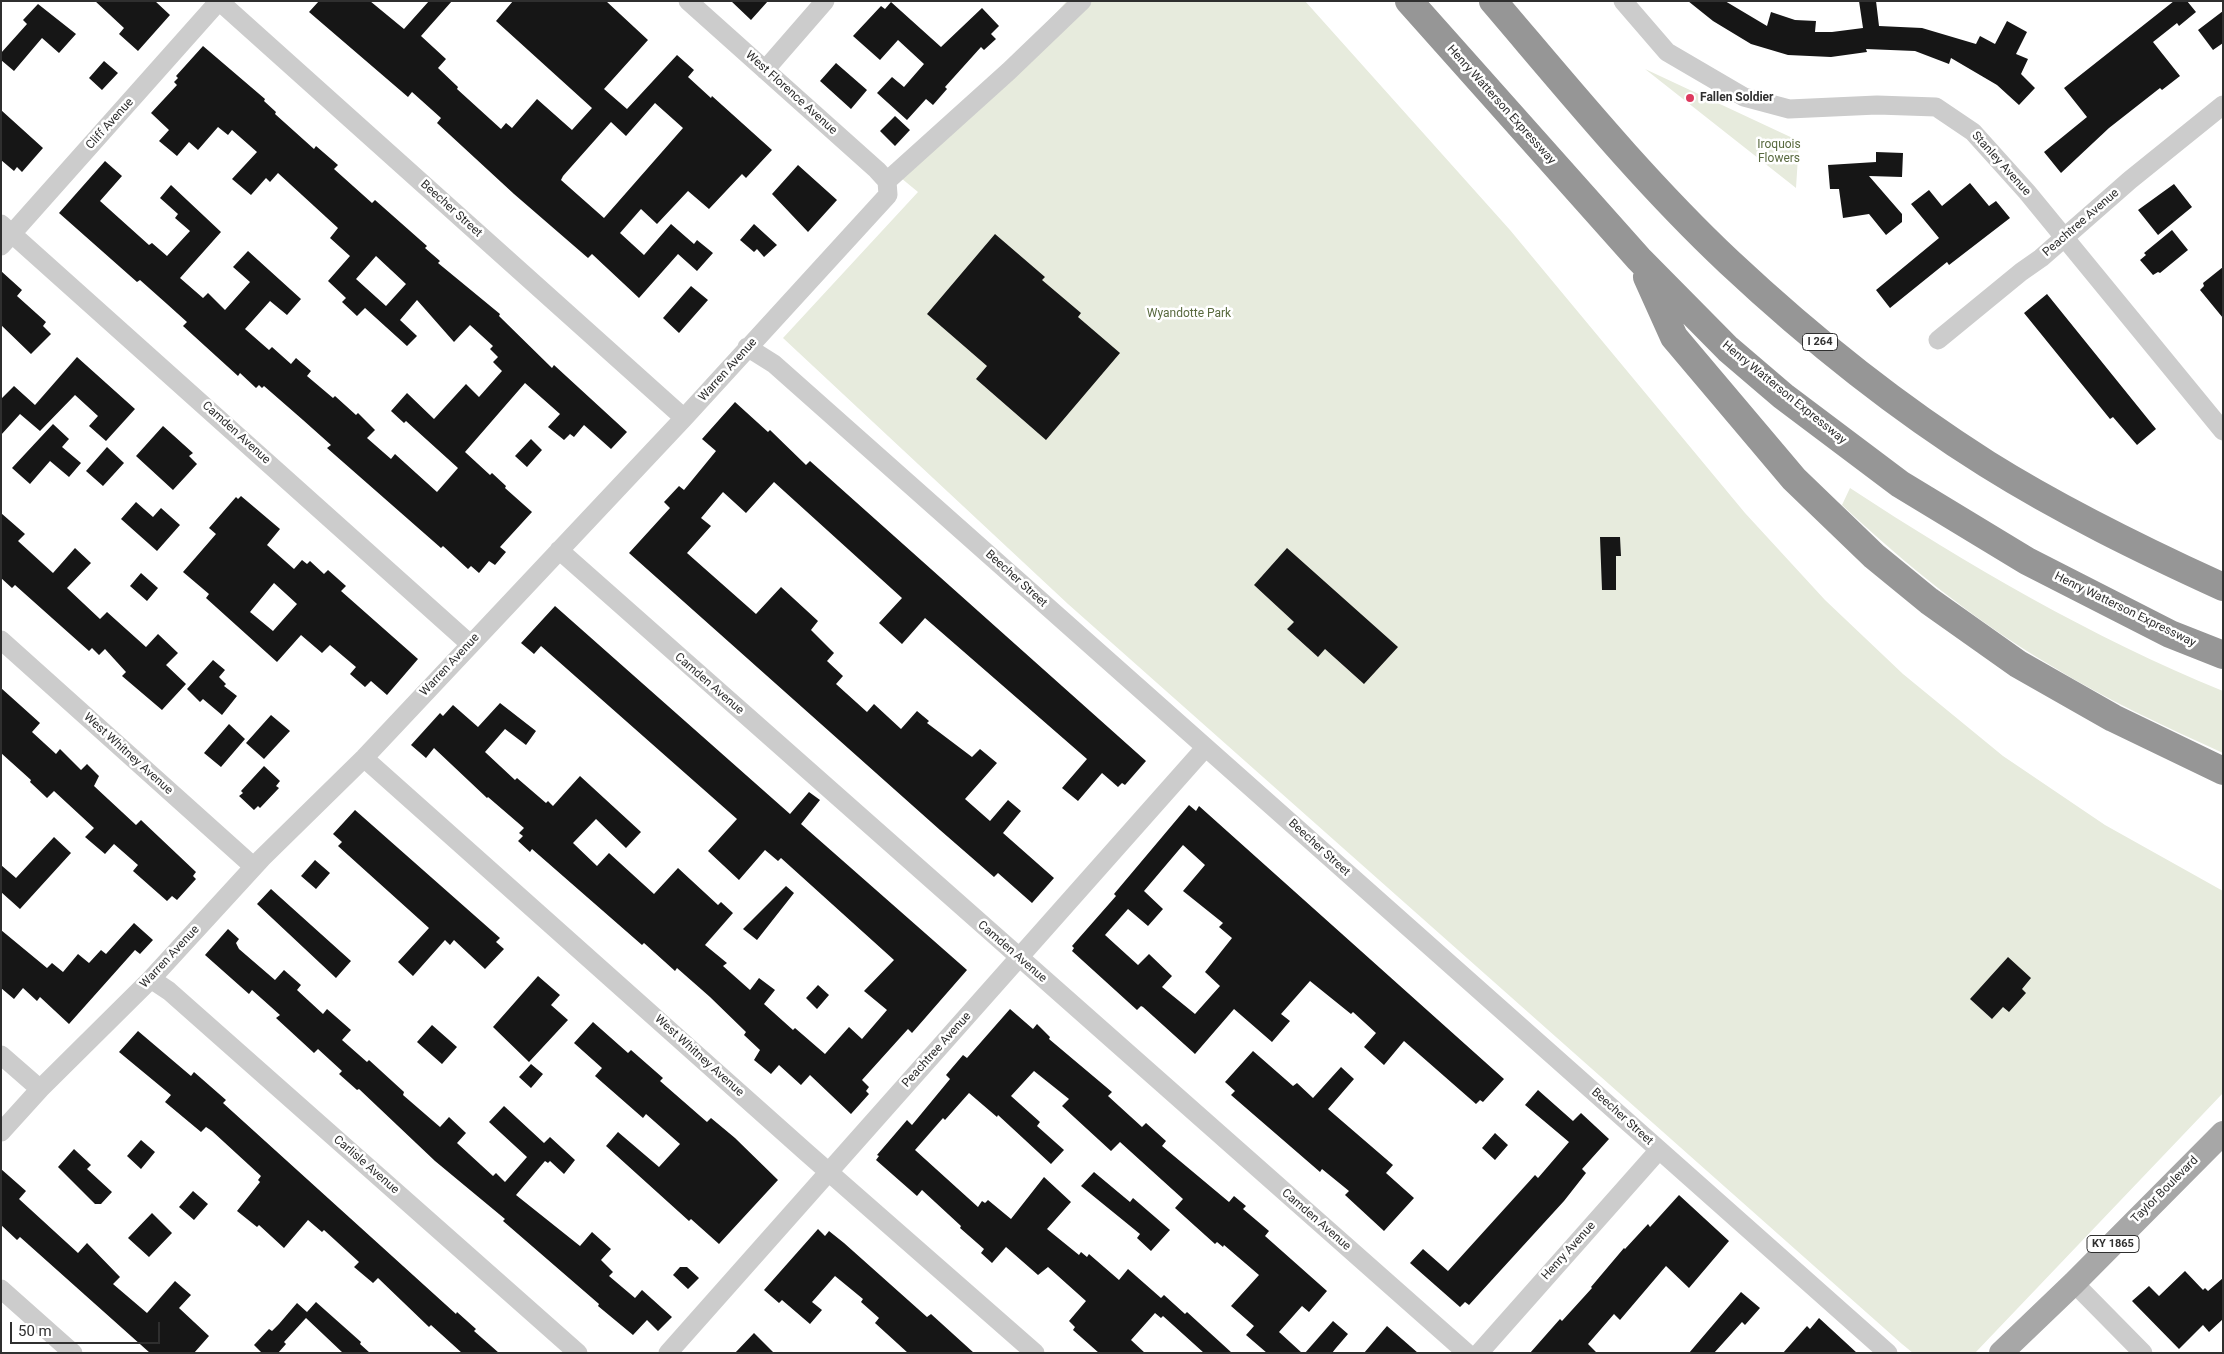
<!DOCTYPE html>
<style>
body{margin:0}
#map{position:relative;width:2224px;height:1354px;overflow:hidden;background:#fff;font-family:Roboto,sans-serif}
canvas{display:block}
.frame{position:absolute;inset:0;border:2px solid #2f2f2f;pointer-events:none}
.scale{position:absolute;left:10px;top:1322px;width:150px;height:22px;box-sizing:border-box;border:2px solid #2f2f2f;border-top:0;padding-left:6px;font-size:15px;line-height:18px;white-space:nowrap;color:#2f2f2f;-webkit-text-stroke:4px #fff;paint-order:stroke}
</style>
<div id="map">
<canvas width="2224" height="1354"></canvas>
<div class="frame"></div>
<div class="scale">50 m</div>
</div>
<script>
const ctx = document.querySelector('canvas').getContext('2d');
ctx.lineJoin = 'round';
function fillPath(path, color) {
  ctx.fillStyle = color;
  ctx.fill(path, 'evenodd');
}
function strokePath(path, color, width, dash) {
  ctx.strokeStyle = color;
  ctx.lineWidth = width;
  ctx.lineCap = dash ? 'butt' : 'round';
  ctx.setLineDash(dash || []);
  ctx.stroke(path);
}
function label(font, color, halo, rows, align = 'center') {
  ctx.font = font + ' Roboto,sans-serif';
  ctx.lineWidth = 5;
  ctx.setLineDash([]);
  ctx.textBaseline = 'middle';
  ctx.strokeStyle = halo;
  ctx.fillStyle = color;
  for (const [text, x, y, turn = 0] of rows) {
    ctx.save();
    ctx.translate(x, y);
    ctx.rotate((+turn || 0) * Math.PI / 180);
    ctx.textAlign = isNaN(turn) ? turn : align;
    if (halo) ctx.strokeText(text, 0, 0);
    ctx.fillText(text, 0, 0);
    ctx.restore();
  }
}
fillPath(new Path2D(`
 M1067 1H1305L1510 230 1745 513 1825 600 1903 674 2003 756 2105 825 2223 891V1093L1975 1353H1913L1902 1344 1068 604 783 338 918 192 901 178Z
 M1645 69 1799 141 1796 188Z
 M1850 488C1969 566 2091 637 2223 691V753C2164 726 2105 699 2050 665 1974 620 1906 565 1842 505Z`), '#e7ebdd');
fillPath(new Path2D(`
 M95 1H155L170 15 138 51 119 34 124 28Z
 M319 1H370L404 29 429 1H452L421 36 446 59 438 68 458 87 457 89 501 129 506 123 512 128 537 99 572 130 592 108 496 21 513 1H606L648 40 604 89 627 109 677 55 694 70 688 77 711 98 712 96 772 150 746 178 742 174 709 209 688 191 657 224 641 209 620 233 644 255 671 224 694 244 697 240 713 253 697 271 678 254 639 298 592 254 588 258 514 194 437 123 441 118 412 92 408 97 309 12ZM655 103 683 128 604 218 561 180 563 176 611 122 626 136Z
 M731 1H768L751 20Z
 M1688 1H1725L1767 26 1771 12 1795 20 1816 21 1815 32H1832L1863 28 1859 1H1876L1879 26 1922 28 1976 44 1980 36 1995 44 2007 21 2027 32 2016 54 2028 59 2021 74 2035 88 2019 105 1997 85 1951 58 1949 64 1915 51 1866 49 1867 52 1831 57 1788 55 1751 44 1713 21Z
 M2174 1H2187L2196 12 2179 26 2177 23 2153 42 2180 76 2162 90 2160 88 2109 128 2061 173 2044 152 2087 117 2064 88Z
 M891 2 941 47 982 8 999 26 991 34 996 39 984 50 981 47 945 87 947 89 933 105 926 99 907 120 877 93 892 77 904 87 924 64 898 40 880 60 853 36 881 6 885 9Z
 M38 4 76 34 59 53 42 38 14 71 1 60V53L27 24 23 20Z
 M2223 11V43L2213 50 2198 30Z
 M203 46 265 99 264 101 276 112 275 114 314 149 316 146 338 165 334 169 372 203 375 200 427 246 425 248 440 261 438 263 500 314 499 316 552 368 554 365 627 432 611 449 584 425 574 437 570 434 564 440 548 427 560 414 525 383 465 452 490 475 492 473 506 486 505 488 532 512 500 547 506 552 495 565 489 561 479 573 471 566 468 569 443 546 441 548 327 448 331 445 303 420 264 386 262 388 259 385 256 388 240 373 238 376 183 326 187 322 167 304 140 280 137 282 59 213 105 161 122 176 100 201 149 245 152 243 167 256 190 231 175 218 178 214 160 198 171 185 221 232 180 278 203 298 208 293 225 310 250 282 233 267 248 251 301 299 287 315 270 301 245 329 269 350 272 347 291 364 296 358 311 371 307 376 333 398 335 396 356 415 358 413 375 430 367 438 391 459 395 454 437 492 458 468 406 421 404 423 391 411 407 393 434 419 466 384 479 397 502 371 493 362 498 357 490 349 493 346 470 325 454 342 417 300 400 320 417 336 407 346 365 308 357 316 342 302 346 298 328 281 350 256 330 238 338 228 278 173 270 182 266 178 251 195 232 179 257 152 232 130 228 135 218 127 198 150 189 142 177 156 159 141 169 130 151 113 177 85 174 82 178 78 176 76ZM376 256 406 284 386 306 356 279Z
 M104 61 118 73 102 90 89 78Z
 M836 63 867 90 851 109 820 81Z
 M1 110 43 148 22 172 17 167 14 171 1 160Z
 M895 116 910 130 895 146 880 131Z
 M1876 152 1903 153 1902 177 1869 176 1902 214V222L1886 235 1869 214 1843 218 1839 189H1830L1828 165 1876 162Z
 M798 165 837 200 808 232 772 194Z
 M1970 183 1989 206 1996 201 2010 218 1949 265 1947 262 1890 308 1876 290 1939 238 1911 204 1929 190 1942 206Z
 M2174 184 2192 207 2158 235 2138 210Z
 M754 224 777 245 764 257 757 249 754 252 740 240Z
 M2172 230 2188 250 2160 273 2158 272 2153 275 2140 260 2146 255 2144 253Z
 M995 234 1045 277 1042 280 1081 313 1078 317 1120 353 1046 440 976 379 987 366 927 314Z
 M2223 267V318L2200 290 2204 286 2203 283Z
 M1 271 22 290 17 296 46 322 43 326 51 334 31 354 1 325Z
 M691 286 708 300 679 333 663 318Z
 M2047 294 2156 429 2137 445 2113 417 2110 419 2024 313Z
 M77 357 135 409 106 441 89 426 98 416 75 395 40 431 20 414 1 435V399L14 386 35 405Z
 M735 402 768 432 770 430 806 465 810 461 1146 761 1125 785 1122 783 1118 787 1102 773 1078 801 1062 788 1087 759 925 618 902 644 879 623 902 598 774 482 746 513 723 492 701 518 711 526 687 553 756 614 781 587 818 621 811 630 834 653 827 661 843 676 836 684 867 712 874 704 901 729 917 711 929 721 927 723 972 757 980 749 997 763 965 799 990 821 1008 800 1021 811 1003 833 1054 878 1032 903 998 873 994 877 940 830 629 553 670 508 664 502 679 486 684 490 716 451 702 439Z
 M53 424 69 439 62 447 81 463 69 477 50 461 30 484 12 468Z
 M163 426 193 453 189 456 197 464 173 490 136 456Z
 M531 439 542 450 527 467 515 456Z
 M107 447 124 463 103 486 86 471Z
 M241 496 280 529 267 545 294 569 302 560 307 564 310 561 324 574 328 570 346 586 341 591 418 659 387 695 371 681 365 687 350 674 356 667 330 645 322 653 301 635 277 662 206 598 209 594 183 572 216 534 209 528 236 497 238 499ZM274 583 297 604 273 631 250 612Z
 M136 502 153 517 161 508 180 525 157 551 121 519Z
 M1 513 25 534 18 541 53 573 75 548 91 563 67 588 100 619 107 612 146 647 158 634 178 653 166 665 186 684 162 710 122 676 126 672 105 649 99 655 92 648 89 651 15 585 12 588 1 578Z
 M1600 537H1620L1621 556H1616V590H1602Z
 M1287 548 1398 647 1364 684 1325 649 1318 657 1287 629 1294 622 1254 585Z
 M141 573 158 588 147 601 130 586Z
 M555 606 790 814 809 792 820 800 801 824 967 970 912 1033 908 1029 862 1080 869 1087 866 1091 869 1094 851 1114 810 1075 801 1085 779 1065 771 1074 754 1060 760 1050 744 1035 746 1032 710 997 677 968 675 971 644 943 642 945 532 849 530 852 518 841 523 836 519 833 524 828 488 797 487 798 434 748 426 758 411 745 440 713 443 716 453 705 478 727 500 703 536 731 526 745 505 729 485 752 515 780 517 778 546 803 548 801 553 806 580 776 641 832 626 848 596 819 573 843 597 866 609 853 654 894 678 868 718 905 721 902 733 913 705 945 727 963 723 966 750 990 759 978 775 990 764 1004 793 1030 795 1028 825 1054 849 1027 862 1039 887 1010 864 991 894 960 781 858 778 861 765 850 739 880 708 851 737 819 541 646 534 654 521 643Z
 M213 660 225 670 219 677 226 684 224 686 237 696 222 715 203 699 200 702 187 689Z
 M1 688 40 723 32 732 56 754 60 749 81 770 87 764 99 776 94 786 136 825 141 820 196 872 193 876 196 879 177 900 172 896 167 901 133 871 138 865 114 844 105 854 85 837 94 828 54 791 47 798 30 782 31 780 1 753Z
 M271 715 290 731 264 759 246 743Z
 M229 724 245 739 221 767 204 753Z
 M264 766 280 781 276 786 279 788 260 808 258 806 254 810 239 796 243 793 241 791Z
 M1189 805 1196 811 1199 806 1504 1079 1483 1102 1480 1100 1476 1104 1404 1041 1384 1065 1364 1047 1376 1033 1353 1012 1351 1014 1310 981 1281 1014 1290 1021 1272 1042 1234 1009 1195 1054 1143 1007 1141 1006 1137 1010 1072 951 1074 948 1072 946 1116 896 1114 894ZM1183 845 1205 865 1183 891 1223 923 1219 927 1232 938 1205 972 1220 986 1195 1014 1162 987 1172 976 1149 954 1138 965 1105 935 1128 909 1148 926 1163 909 1144 891Z
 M355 810 500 938 496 942 504 949 485 969 454 940 450 945 445 940 413 976 398 962 429 928 338 846 342 842 333 834Z
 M54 837 71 853 20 909 1 892V865L16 878Z
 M315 860 330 873 316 889 301 876Z
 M786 886 794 893 757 940 743 929Z
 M271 889 351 961 336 978 257 904Z
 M134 923 153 940 140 954 135 950 69 1024 40 997 37 1001 23 988 14 999 1 988V930L47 968 52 963 63 972 78 954 89 963 101 950 106 954Z
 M228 929 239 939 236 943 239 949 275 980 284 970 301 985 297 990 323 1014 327 1009 351 1030 342 1040 367 1062 369 1060 404 1092 403 1095 440 1127 449 1117 466 1133 457 1143 493 1176 496 1173 505 1182 527 1157 489 1122 504 1106 544 1143 550 1137 575 1160 564 1174 550 1161 548 1163 545 1161 516 1195 580 1246 592 1232 611 1249 601 1260 613 1272 609 1276 635 1298 642 1290 672 1317 658 1331 647 1320 633 1335 598 1306 599 1304 503 1221 505 1219 435 1161 359 1089 357 1090 339 1074 342 1071 318 1049 314 1053 276 1018 280 1015 252 990 249 994 205 955Z
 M2008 957 2031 978 2022 989 2026 993 2009 1012 2003 1007 1992 1019 1970 999Z
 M538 976 560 995 551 1005 568 1020 529 1062 493 1027Z
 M818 985 829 995 817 1009 806 998Z
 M1010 1009 1033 1029 1037 1024 1050 1037 1049 1039 1112 1092 1108 1096 1142 1127 1146 1123 1166 1141 1162 1146 1229 1202 1234 1196 1246 1206 1243 1209 1269 1231 1265 1236 1327 1291 1309 1312 1302 1306 1279 1332 1302 1353H1267L1246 1335 1254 1326 1231 1306 1259 1275 1224 1245 1223 1247 1217 1242 1215 1244 1175 1208 1183 1199 1120 1142 1111 1151 1062 1106 1069 1099 1034 1071 1011 1096 1040 1122 1037 1126 1064 1150 1051 1164 998 1115 997 1117 969 1093 945 1120 943 1118 915 1150 978 1207 982 1201 985 1203 988 1200 1011 1219 1044 1177 1071 1202 1047 1229 1079 1255 1081 1252 1087 1257 1089 1254 1119 1280 1128 1269 1161 1298 1164 1295 1185 1314 1187 1312 1232 1353H1204L1163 1316 1161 1318 1155 1313 1131 1340 1145 1353H1099L1073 1330 1075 1327 1069 1321 1086 1301 1048 1267 1038 1275 1006 1247 992 1263 981 1253 984 1249 960 1228 961 1226 922 1190 917 1196 876 1160 879 1156 877 1155 907 1120 912 1125 950 1079 946 1075 963 1055 967 1058Z
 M593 1022 628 1053 631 1050 663 1078 660 1081 707 1122 711 1118 735 1138 778 1180 719 1244 691 1219 689 1221 606 1146 618 1132 659 1167 680 1144 646 1114 643 1118 595 1076 602 1068 574 1043Z
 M432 1025 457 1047 442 1064 417 1042Z
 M138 1031 191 1076 194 1072 226 1100 223 1103 456 1314 457 1312 476 1329 474 1331 499 1353H462L431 1325 429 1327 378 1278 373 1283 354 1267 359 1262 324 1230 322 1232 308 1220 284 1248 259 1225 257 1227 237 1211 260 1182 258 1180 261 1176 212 1131 206 1127 201 1132 165 1102 171 1095 119 1052Z
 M1253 1051 1293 1086 1297 1083 1313 1098 1341 1067 1354 1079 1328 1109 1393 1165 1386 1173 1414 1198 1384 1231 1345 1195 1349 1191 1322 1169 1320 1172 1231 1095 1235 1091 1225 1082Z
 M531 1064 543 1074 531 1088 519 1077Z
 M1538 1090 1573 1121 1581 1113 1609 1139 1582 1169 1586 1173 1564 1201 1469 1305 1465 1302 1460 1307 1410 1263 1423 1249 1448 1271 1535 1175 1538 1178 1569 1142 1525 1105Z
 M1495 1133 1508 1145 1495 1160 1482 1148Z
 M141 1140 155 1152 141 1169 127 1156Z
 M74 1149 91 1165 87 1169 112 1192 101 1204H95L58 1167Z
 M1 1169 26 1191 19 1199 78 1253 87 1243 120 1277 113 1284 147 1313 175 1281 191 1295 179 1308 209 1336 194 1353H150L20 1237 17 1240 1 1225Z
 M1094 1172 1130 1202 1133 1198 1170 1230 1151 1251 1137 1238 1140 1234 1081 1186Z
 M193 1191 208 1204 194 1220 179 1207Z
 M1679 1195 1729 1241 1689 1288 1666 1266 1620 1320 1614 1314 1588 1344 1597 1353H1530L1560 1319 1562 1321 1592 1288 1591 1287 1624 1248 1625 1249 1648 1224 1650 1227Z
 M152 1213 172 1233 149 1257 128 1238Z
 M818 1229 825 1236 829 1231 844 1243 927 1317 931 1314 974 1353H908L875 1323 879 1318 861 1302 863 1299 835 1276 812 1302 822 1310 810 1324 782 1300 779 1303 764 1290Z
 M680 1267H687L699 1278 688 1289 673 1275Z
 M2185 1271 2203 1290 2205 1288 2208 1291 2223 1278V1319L2209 1332 2203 1325 2179 1349 2132 1301 2149 1286 2159 1296Z
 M1741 1292 1760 1308 1745 1325 1742 1322 1714 1353H1689Z
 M316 1302 361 1342 360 1344 370 1353H343L306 1318 284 1342 286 1344 278 1353H262L254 1345 269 1329 272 1331 279 1324 297 1303 307 1312Z
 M1819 1318 1857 1353H1783L1807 1326 1810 1329Z
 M1333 1321 1348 1334 1336 1348 1332 1353H1305Z
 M1387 1326 1418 1353H1364Z
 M754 1333 774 1353H735Z`), '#161616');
strokePath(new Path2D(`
 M219 1 684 418
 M1623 1 1667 52 1744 97 1789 109 1877 105 1936 107 1973 132 2027 192 2223 431
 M765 70 825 1
 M887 181 1009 71 1082 1
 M1 224 470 644
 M1 246 219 1
 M1938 340 2021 272 2041 258 2130 180 2223 105
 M747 347 774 364 1888 1353
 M559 550 1467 1353
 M1 640 254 867
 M364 758 807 1153 1035 1353
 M151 979 169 991 578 1353
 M1 1055 40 1089
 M1 1132 40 1089 151 979 262 858 364 758 684 418 888 195 887 181 877 170 688 1
 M2074 1283 2143 1353
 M1 1289 73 1353
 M668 1353 1205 748
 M1479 1353 1659 1150`), '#ccc', 19);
strokePath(new Path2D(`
 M2001 1353 2074 1283 2223 1133`), '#a7a7a7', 24);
strokePath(new Path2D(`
 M1409 1 1639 259 1728 349 1783 396 1900 484 2027 561 2170 634 2223 655
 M1493 1C1569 90 1643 181 1729 262 1808 336 1895 406 1987 464 2062 511 2142 550 2223 587
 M1647 277 1674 337 1794 479 1874 556 1929 601 2018 664 2113 718 2223 771`), '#969696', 28);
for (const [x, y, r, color] of [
 [1690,98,5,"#dd395e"]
]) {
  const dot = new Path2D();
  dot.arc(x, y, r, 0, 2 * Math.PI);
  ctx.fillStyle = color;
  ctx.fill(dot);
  strokePath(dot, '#fff', 2);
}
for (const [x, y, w] of [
 [1820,342,35],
 [2113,1244,52]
]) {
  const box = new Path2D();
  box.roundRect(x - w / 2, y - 8.5, w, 17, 4);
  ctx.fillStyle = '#fff';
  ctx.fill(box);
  strokePath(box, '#2f2f2f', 1);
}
label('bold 11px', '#2f2f2f', null, [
 ["I 264",1820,342],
 ["KY 1865",2113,1244]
]);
label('12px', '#2f2f2f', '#fff', [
 ["West Florence Avenue",791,93,42],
 ["Henry Watterson Expressway",1501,105,48],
 ["Cliff Avenue",110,124,-48],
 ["Stanley Avenue",2001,164,48],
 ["Beecher Street",451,209,42],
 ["Peachtree Avenue",2081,223,-41],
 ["Warren Avenue",728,370,-48],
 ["Henry Watterson Expressway",1784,393,39],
 ["Camden Avenue",236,433,42],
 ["Beecher Street",1016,579,42],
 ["Henry Watterson Expressway",2125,610,26],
 ["Warren Avenue",450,665,-47],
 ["Camden Avenue",709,684,41],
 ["West Whitney Avenue",128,754,42],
 ["Beecher Street",1319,848,42],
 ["Camden Avenue",1012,952,41],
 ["Warren Avenue",170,957,-47],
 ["Peachtree Avenue",937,1050,-48],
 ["West Whitney Avenue",699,1056,42],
 ["Beecher Street",1622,1117,42],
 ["Carlisle Avenue",366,1165,41],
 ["Taylor Boulevard",2165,1190,-45],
 ["Camden Avenue",1316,1220,41],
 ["Henry Avenue",1569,1251,-48]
]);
label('bold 12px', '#2f2f2f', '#fff', [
 ["Fallen Soldier",1700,98]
], 'left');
label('12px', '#58693e', '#fff', [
 ["Iroquois",1779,145],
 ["Flowers",1779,159],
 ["Wyandotte Park",1189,314]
]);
</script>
